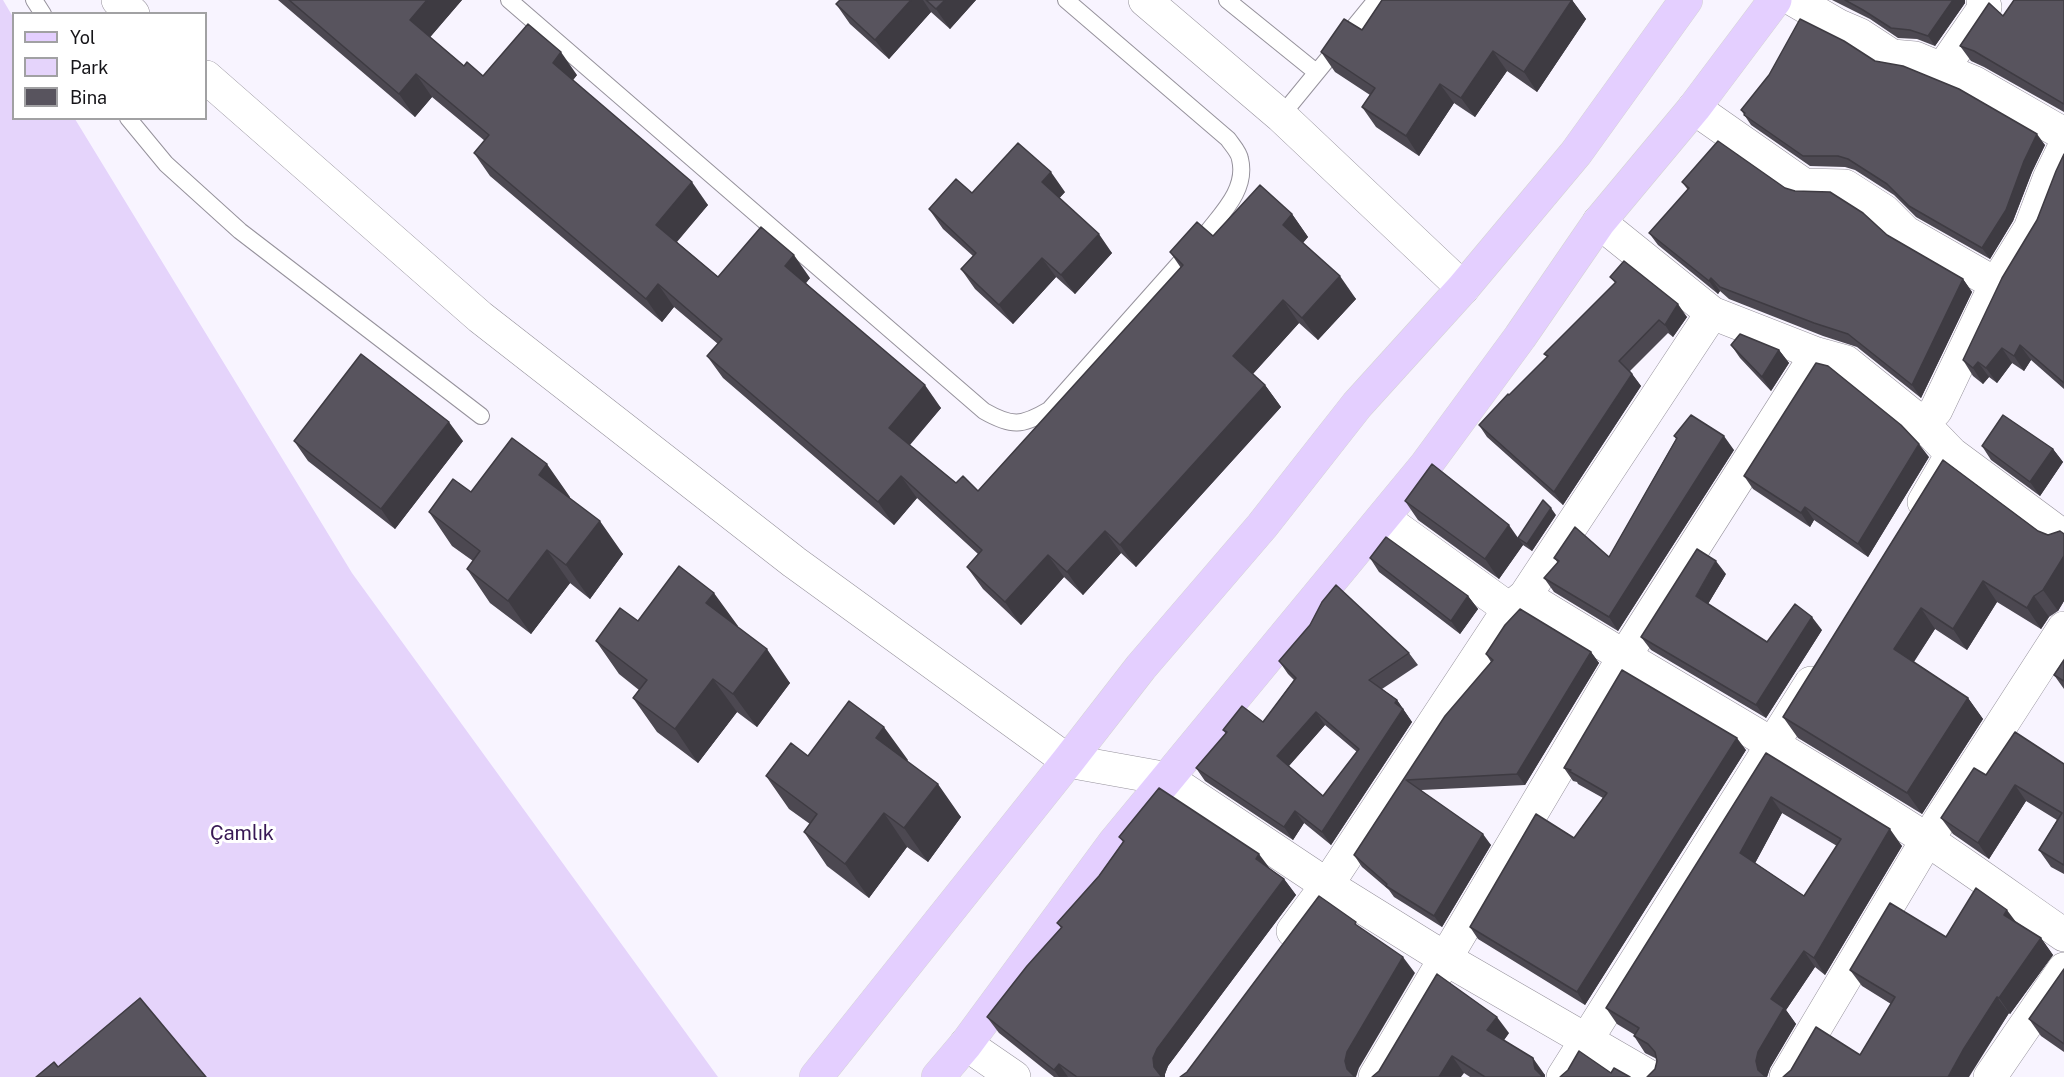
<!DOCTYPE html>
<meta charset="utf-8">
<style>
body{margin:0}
#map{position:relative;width:2064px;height:1077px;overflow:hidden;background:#f8f4ff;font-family:"Public Sans",sans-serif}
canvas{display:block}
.legend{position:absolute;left:12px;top:12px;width:195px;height:108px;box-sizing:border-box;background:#fff;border:2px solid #a1a1a3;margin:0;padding:8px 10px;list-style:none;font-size:18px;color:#151418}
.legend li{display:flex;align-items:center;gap:12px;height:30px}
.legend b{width:30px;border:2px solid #a1a1a3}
</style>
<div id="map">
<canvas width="2064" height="1077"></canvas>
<ul class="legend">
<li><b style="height:8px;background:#e4cfff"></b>Yol</li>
<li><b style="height:16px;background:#e5d4fb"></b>Park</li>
<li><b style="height:16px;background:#58545e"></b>Bina</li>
</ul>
</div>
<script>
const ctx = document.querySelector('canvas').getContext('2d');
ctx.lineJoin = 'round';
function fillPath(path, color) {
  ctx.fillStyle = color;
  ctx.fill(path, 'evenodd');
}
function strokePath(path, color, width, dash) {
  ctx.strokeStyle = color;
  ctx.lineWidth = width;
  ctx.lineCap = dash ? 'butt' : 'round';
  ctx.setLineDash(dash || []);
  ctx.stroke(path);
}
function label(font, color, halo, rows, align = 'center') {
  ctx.font = font + ' "Public Sans",sans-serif';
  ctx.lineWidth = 6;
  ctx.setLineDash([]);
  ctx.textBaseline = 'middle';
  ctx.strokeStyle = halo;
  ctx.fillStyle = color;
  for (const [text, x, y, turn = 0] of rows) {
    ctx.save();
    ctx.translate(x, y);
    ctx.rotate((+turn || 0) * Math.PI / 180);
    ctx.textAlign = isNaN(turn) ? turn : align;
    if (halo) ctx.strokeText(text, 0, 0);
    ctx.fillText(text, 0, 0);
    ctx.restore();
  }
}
fillPath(new Path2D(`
 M0 0H3L13 17 14 118 75 119 352 573 718 1077H0Z`), '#e5d4fb');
const lane = new Path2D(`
 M34 0 43 14
 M509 0 984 411C1012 427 1022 426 1049 410L1209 230C1225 210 1247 187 1240 159 1239 152 1232 145 1228 139L1066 0
 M1227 0 1316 72
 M1281 116 1376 0
 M128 118 166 164 240 231 481 416`);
const street = new Path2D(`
 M1145 0 1281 116 1463 288
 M1794 0 1839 26 1860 35 1892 56 1915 58 1975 83 2064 134
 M1943 68 1985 7 1983 0
 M1694 108 1804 185 1845 186 1884 211 1905 232 1996 284
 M1599 222 1712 313 1817 354 1846 362 1923 424 1952 454 2064 537
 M1923 424 1936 410 1996 284 2030 229 2049 179 2064 148
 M1924 502 1952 454
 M1383 518 1509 609
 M1525 596C1658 679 1795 754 1926 839 1973 870 2018 903 2064 935
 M1168 779 1327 885 1446 959 1650 1077
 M1293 931 1327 885 1509 609 1525 596 1712 313
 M966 1044 1014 1077
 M1375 1077 1624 657 1817 354
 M1563 1077 1811 683
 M1786 1077 1927 840 2064 628
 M1990 1077 2064 969`);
const secondary = new Path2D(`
 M118 0 133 14
 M206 77 480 317 794 562 1068 761 1168 779`);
const primary = new Path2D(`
 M816 1077 1068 761 1141 667 1262 526 1357 405 1463 288 1576 153 1686 0
 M938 1077 966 1044 1114 843 1426 465 1520 337 1599 222 1694 108 1775 0`);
strokePath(lane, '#96929c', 18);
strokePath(street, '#96929c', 34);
strokePath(secondary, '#96929c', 34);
strokePath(primary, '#d5d5d5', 34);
strokePath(lane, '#fff', 16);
strokePath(street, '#fff', 33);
strokePath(secondary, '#fff', 33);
strokePath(primary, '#e4cfff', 33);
fillPath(new Path2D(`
 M278 0H462L430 37 464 66 483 76 577 75 573 80 708 205 677 242 718 277 810 278 806 283 941 408 910 445 956 483 978 491 1181 268 1170 252 1213 236 1292 214 1308 237 1303 243 1356 299 1318 340 1299 323 1253 374 1265 385 1281 407 1136 567 1121 553 1083 595 1064 577 1021 625 983 589 967 567 978 554 917 498 894 525 723 378 707 356 718 344 674 307 662 322 490 176 474 153 485 141 432 97 415 117Z
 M840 0H976L950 29 931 12 889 59 850 24 836 4Z
 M1382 0H1572L1586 19 1537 92 1507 71 1475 117 1454 103 1419 156 1376 127 1362 107 1370 95 1335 72 1321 52 1362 30Z
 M1832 0H1965V3L1935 46 1917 39 1898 38 1870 19Z
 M2064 0V112L1984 67 1971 61 1960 46 2003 16Z
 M1875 61 2045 145 2032 172 2013 221 1990 259 1916 217 1894 195 1855 170 1845 167 1810 166 1751 125 1741 110Z
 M2064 154V389L2031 360 2024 371 2012 363 1997 383 1989 377 1983 384 1973 376 1963 360 2037 220Z
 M1682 182 1785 188 1887 235 1963 279 1972 292 1921 398 1857 347 1823 336 1729 299 1720 291 1718 294 1658 245 1649 233 1688 190Z
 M1065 192 1059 198 1112 253 1075 294 1056 277 1013 324 975 289 961 269 973 256 943 229 929 209 972 193Z
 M1610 277 1687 317 1673 337 1668 333 1630 371 1641 386 1563 505 1487 437 1479 425 1547 357 1544 354 1615 283Z
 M1731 345 1779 350 1789 363 1771 391 1740 358Z
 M1674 436 1734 450 1618 631 1554 592 1544 578 1558 563 1554 558 1609 557 1676 439Z
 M294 441H463L395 529 308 461Z
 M1982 446 2053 449 2063 462 2040 496 1991 460Z
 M1929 457 1868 557 1814 520 1810 527 1753 489 1744 476Z
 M1943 460 2038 531 2048 535 2064 534V601L2058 611 2049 617 2041 629 1997 602 1967 650 1935 629 1914 662 1968 698 1983 719 1922 814 1798 738 1783 717Z
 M471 492 570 497V498L623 554 590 599 570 583 531 634 490 603 467 569 473 561 452 546 429 512Z
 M1405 501 1518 538 1556 515 1532 551 1523 545 1499 579 1418 520Z
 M1370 558 1468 596 1478 609 1460 634 1379 572Z
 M1726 574 1708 604 1767 642 1822 630 1766 718 1651 650 1641 637Z
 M638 621 738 626 737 627 790 683 757 727 737 712 698 763 657 732 633 698 639 690 619 674 596 641Z
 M1591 652 1599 663 1525 785 1421 790 1491 845 1442 927 1394 897 1389 890 1362 867 1354 855 1491 662 1486 654Z
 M1409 653 1418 665 1382 689 1397 700 1412 722 1331 845 1304 823 1293 840 1205 781 1196 768 1226 734 1223 730 1263 722 1294 680 1288 674 1279 661ZM1325 725 1357 752 1323 796 1289 766Z
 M2064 660V689L2054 675Z
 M1746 750 1585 1005 1478 939 1470 927 1574 838 1603 798 1578 784 1577 782 1573 781 1564 768Z
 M1766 753 1902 846 1825 975 1815 967 1786 1010 1796 1024 1770 1068 1767 1077H1647L1655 1069 1657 1061V1059L1645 1053 1634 1036 1635 1035 1617 1024 1606 1008ZM1782 813 1837 846 1804 896 1755 863Z
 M908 760 907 761 961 817 928 862 907 847 869 898 827 866 804 832 810 824 789 809 766 776Z
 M2064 764V874L2051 867 2039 850 2057 820 2026 801 1989 859 1953 834 1941 818 1986 775Z
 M1119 837 1270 869 1284 879 1296 895 1168 1066 1165 1074V1077H1054L999 1033 987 1017 1061 928 1057 923 1099 876 1123 842Z
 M2017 923 2041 938 2053 955 2010 1014 2009 1013 1975 1066 1860 1055 1891 1004 1862 986 1850 970 1946 937Z
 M2064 969V1052L2041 1036 2029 1019Z
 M1509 1033 1504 1040 1545 1075V1077H1470L1464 1073 1372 1077Z`), '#4c4851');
fillPath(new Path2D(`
 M427 0H462L426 42 410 20Z
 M911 0H923L931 12 889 59 875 40Z
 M945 0H976L950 29 936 9Z
 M1572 0 1586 19 1537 92 1524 72Z
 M1953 0H1965V3L1935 46 1928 36Z
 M1493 51 1507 71 1475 117 1461 98Z
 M561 52 577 75 569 85 553 63Z
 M416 74 432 97 415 117 399 94Z
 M1440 84 1454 103 1419 156 1406 136Z
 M2037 134 2045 145 2032 172 2013 221 1990 259 1982 248Z
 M1051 172 1065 192 1056 202 1042 182Z
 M692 182 708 205 672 247 656 225Z
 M1292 214 1308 237 1299 247 1283 225Z
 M1099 234 1112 253 1075 294 1061 275Z
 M794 255 810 278 801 289 785 266Z
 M1042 258 1056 277 1013 324 999 305Z
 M1340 276 1356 299 1318 340 1302 318Z
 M1711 278 1720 291 1718 294 1709 281Z
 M1963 279 1972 292 1921 398 1912 385Z
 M658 284 674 307 662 322 646 299Z
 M1283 300 1299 323 1249 378 1233 356Z
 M1678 304 1687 317 1673 337 1665 325Z
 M2020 345 2031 360 2024 371 2014 356Z
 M2002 348 2012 363 1997 383 1986 368Z
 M1779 350 1789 363 1771 391 1762 377Z
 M1978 362 1989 377 1983 384 1973 368Z
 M1632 374 1641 386 1563 505 1554 492Z
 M925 385 941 408 905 450 889 428Z
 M1265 385 1281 407 1136 567 1120 545Z
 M449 422 463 441 395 529 381 509Z
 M1724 436 1734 450 1618 631 1609 617Z
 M1919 444 1929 457 1868 557 1858 544Z
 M2053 449 2063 462 2040 496 2030 482Z
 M547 464 570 497 562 508 539 475Z
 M901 476 917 498 894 525 878 502Z
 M1805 507 1814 520 1810 527 1801 513Z
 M1551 508 1556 515 1532 551 1527 544Z
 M600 521 623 554 590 599 566 565Z
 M1509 525 1523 545 1499 579 1485 559Z
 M1105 531 1121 553 1083 595 1067 572Z
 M547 550 570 583 531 634 508 601Z
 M1048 555 1064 577 1021 625 1005 602Z
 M2064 556V601L2058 611 2043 590Z
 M1716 561 1726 574 1705 609 1696 596Z
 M1983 581 1997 602 1967 650 1953 629Z
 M714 593 738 626 729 637 706 603Z
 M1468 596 1478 609 1460 634 1451 621Z
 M2034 596 2049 617 2041 629 2027 608Z
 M1921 608 1935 629 1908 670 1894 649Z
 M1812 617 1822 630 1766 718 1756 705Z
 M767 649 790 683 757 727 733 694Z
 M1591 652 1599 663 1525 785 1517 774Z
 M713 679 737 712 698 763 675 729Z
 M1968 698 1983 719 1922 814 1907 793Z
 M1397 700 1412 722 1331 845 1322 832Z
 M1316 712 1325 725 1286 769 1277 756Z
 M884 727 908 760 899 771 876 738Z
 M1737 738 1746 750 1585 1005 1577 992Z
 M938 784 961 817 928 862 904 828Z
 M2015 785 2026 801 1989 859 1978 843Z
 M1771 797 1782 813 1752 869 1740 853Z
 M1295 811 1304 823 1293 840 1284 827Z
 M884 813 907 847 869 898 845 864Z
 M1890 829 1902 846 1825 975 1814 958Z
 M1483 834 1491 845 1442 927 1434 916Z
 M1259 854 1271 870 1256 859Z
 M1284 879 1296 895 1168 1066 1165 1074V1077H1161L1154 1067 1153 1058 1157 1049Z
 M2007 910 2019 926 2004 915Z
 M2041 938 2053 955 2010 1014 1999 998Z
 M1804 951 1815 967 1786 1010 1796 1024 1770 1068 1767 1077H1763L1758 1070 1756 1061 1771 999Z
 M1403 957 1415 973 1359 1068 1356 1077H1352L1347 1069 1345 1061 1347 1052Z
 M1997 997 2009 1013 1969 1077H1948L1963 1050Z
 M1497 1017 1509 1033 1499 1047 1487 1030Z
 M1452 1056 1464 1073 1461 1077H1439Z
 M1533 1058 1545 1075V1077H1540L1535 1069Z
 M1059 1064 1068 1077H1059L1054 1070Z`), '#3e3b42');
const building = new Path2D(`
 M289 0H427L410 20 464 66 467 62 483 76 528 24 561 52 553 63 692 182 656 225 718 277 761 227 794 255 785 266 925 385 889 428 956 483 963 476 978 491 1183 265 1170 252 1197 222 1213 236 1260 185 1292 214 1283 225 1340 276 1302 318 1283 300 1233 356 1265 385 1120 545 1105 531 1067 572 1048 555 1005 602 967 567 982 550 901 476 878 502 707 356 722 339 658 284 646 299 474 153 489 135 416 74 399 94Z
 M840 0H911L875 40 836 4Z
 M926 0H945L936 9Z
 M1382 0H1572L1524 72 1493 51 1461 98 1440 84 1406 136 1362 107 1375 88 1321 52 1344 19 1362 30Z
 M1845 0H1953L1928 36 1910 30 1891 28 1863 10Z
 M2014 0H2064V104L1974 51 1960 46 1989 3 2003 16Z
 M1800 19 1844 41 1875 61 1903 66 1959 89 2037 134 2024 161 2006 210 1982 248 1909 206 1887 184 1848 159 1838 156H1803L1744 115 1745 113 1741 110 1769 75Z
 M1718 141 1785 188 1795 191 1830 192 1863 213 1887 235 1963 279 1912 385 1848 334 1814 323 1720 287 1711 278 1709 281 1649 233 1689 188 1682 182Z
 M1018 143 1051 172 1042 182 1099 234 1061 275 1042 258 999 305 961 269 976 253 929 209 956 179 972 193Z
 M2064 154V383L2020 345 2014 356 2002 348 1986 368 1978 362 1973 368 1963 360 2002 278 2037 220 2056 171Z
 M1624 261 1678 304 1665 325 1659 320 1619 361 1632 374 1554 492 1479 425 1508 394 1509 395 1548 356 1544 354 1616 282 1610 277Z
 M1740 334 1779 350 1762 377 1731 345Z
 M361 354 449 422 381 509 294 441Z
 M1816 363 1828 366 1901 425 1919 444 1858 544 1805 507 1801 513 1744 476Z
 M1691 415 1724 436 1609 617 1544 578 1559 561 1554 558 1575 527 1609 557 1677 438 1674 436Z
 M2003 415 2053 449 2030 482 1982 446Z
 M512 438 547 464 539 475 600 521 566 565 547 550 508 601 467 569 480 551 429 512 453 479 471 492Z
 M1943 460 2038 531 2048 535 2060 531 2064 534V556L2043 590 2034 596 2027 608 1983 581 1953 629 1921 608 1894 649 1968 698 1907 793 1783 717Z
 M1432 464 1509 525 1485 559 1405 501Z
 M1543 500 1551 508 1527 544 1518 538Z
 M1386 537 1468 596 1451 621 1370 558Z
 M1697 549 1716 561 1696 596 1767 642 1795 604 1812 617 1756 705 1641 637Z
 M679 566 714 593 706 603 767 649 733 694 713 679 675 729 633 698 647 680 596 641 620 608 638 621Z
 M1336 585 1409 653 1369 680 1397 700 1395 703 1403 709 1322 832 1295 811 1284 827 1196 768 1227 732 1223 730 1242 706 1263 722 1296 678 1279 661 1310 625 1322 602ZM1316 712 1359 749 1323 796 1277 756Z
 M1520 609 1591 652 1517 774 1406 780 1483 834 1434 916 1386 886 1387 884 1354 855 1445 716 1493 660 1486 654 1505 625Z
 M2064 660V681L2054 675Z
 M1622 670 1737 738 1577 992 1470 927 1536 814 1574 838 1607 793 1569 771 1571 770 1564 768Z
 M849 701 884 727 876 738 938 784 904 828 884 813 845 864 804 832 817 814 766 776 791 743 808 756Z
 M2015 732 2064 764V865L2039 850 2062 813 2015 785 1978 843 1941 818 1974 768 1986 775Z
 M1766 753 1890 829 1814 958 1804 951 1771 999 1784 1008 1758 1052 1756 1061 1758 1070 1766 1077H1647L1655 1069 1657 1061 1655 1052 1648 1044 1634 1036 1639 1028 1606 1008ZM1771 797 1841 839 1804 896 1740 853Z
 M1159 788 1259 854 1256 859 1284 879 1157 1049 1153 1058 1154 1067 1161 1076 1164 1077H1077L1059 1064 1054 1070 987 1017 1027 966 1062 927 1057 923 1099 876 1124 841 1119 837Z
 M1976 888 2007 910 2004 915 2041 938 1999 998 1997 997 1963 1050 1948 1077H1783L1791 1070 1816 1027 1860 1055 1895 997 1850 970 1890 903 1946 937Z
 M1319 896 1356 922 1355 924 1403 957 1347 1052 1345 1061 1347 1069 1355 1077H1180L1187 1072Z
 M2064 969V1044L2029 1019Z
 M1437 974 1497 1017 1487 1030 1533 1058 1535 1069 1543 1077H1485L1452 1056 1439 1077H1372L1379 1071Z
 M140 998 206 1077H36L54 1062 58 1067Z
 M1579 1051 1611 1073 1614 1068 1630 1077H1560L1568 1070Z`);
fillPath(building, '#58545e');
strokePath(building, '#3e3b42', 1.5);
label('20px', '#381855', '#fff', [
 ["Çamlık",242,834]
]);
</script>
